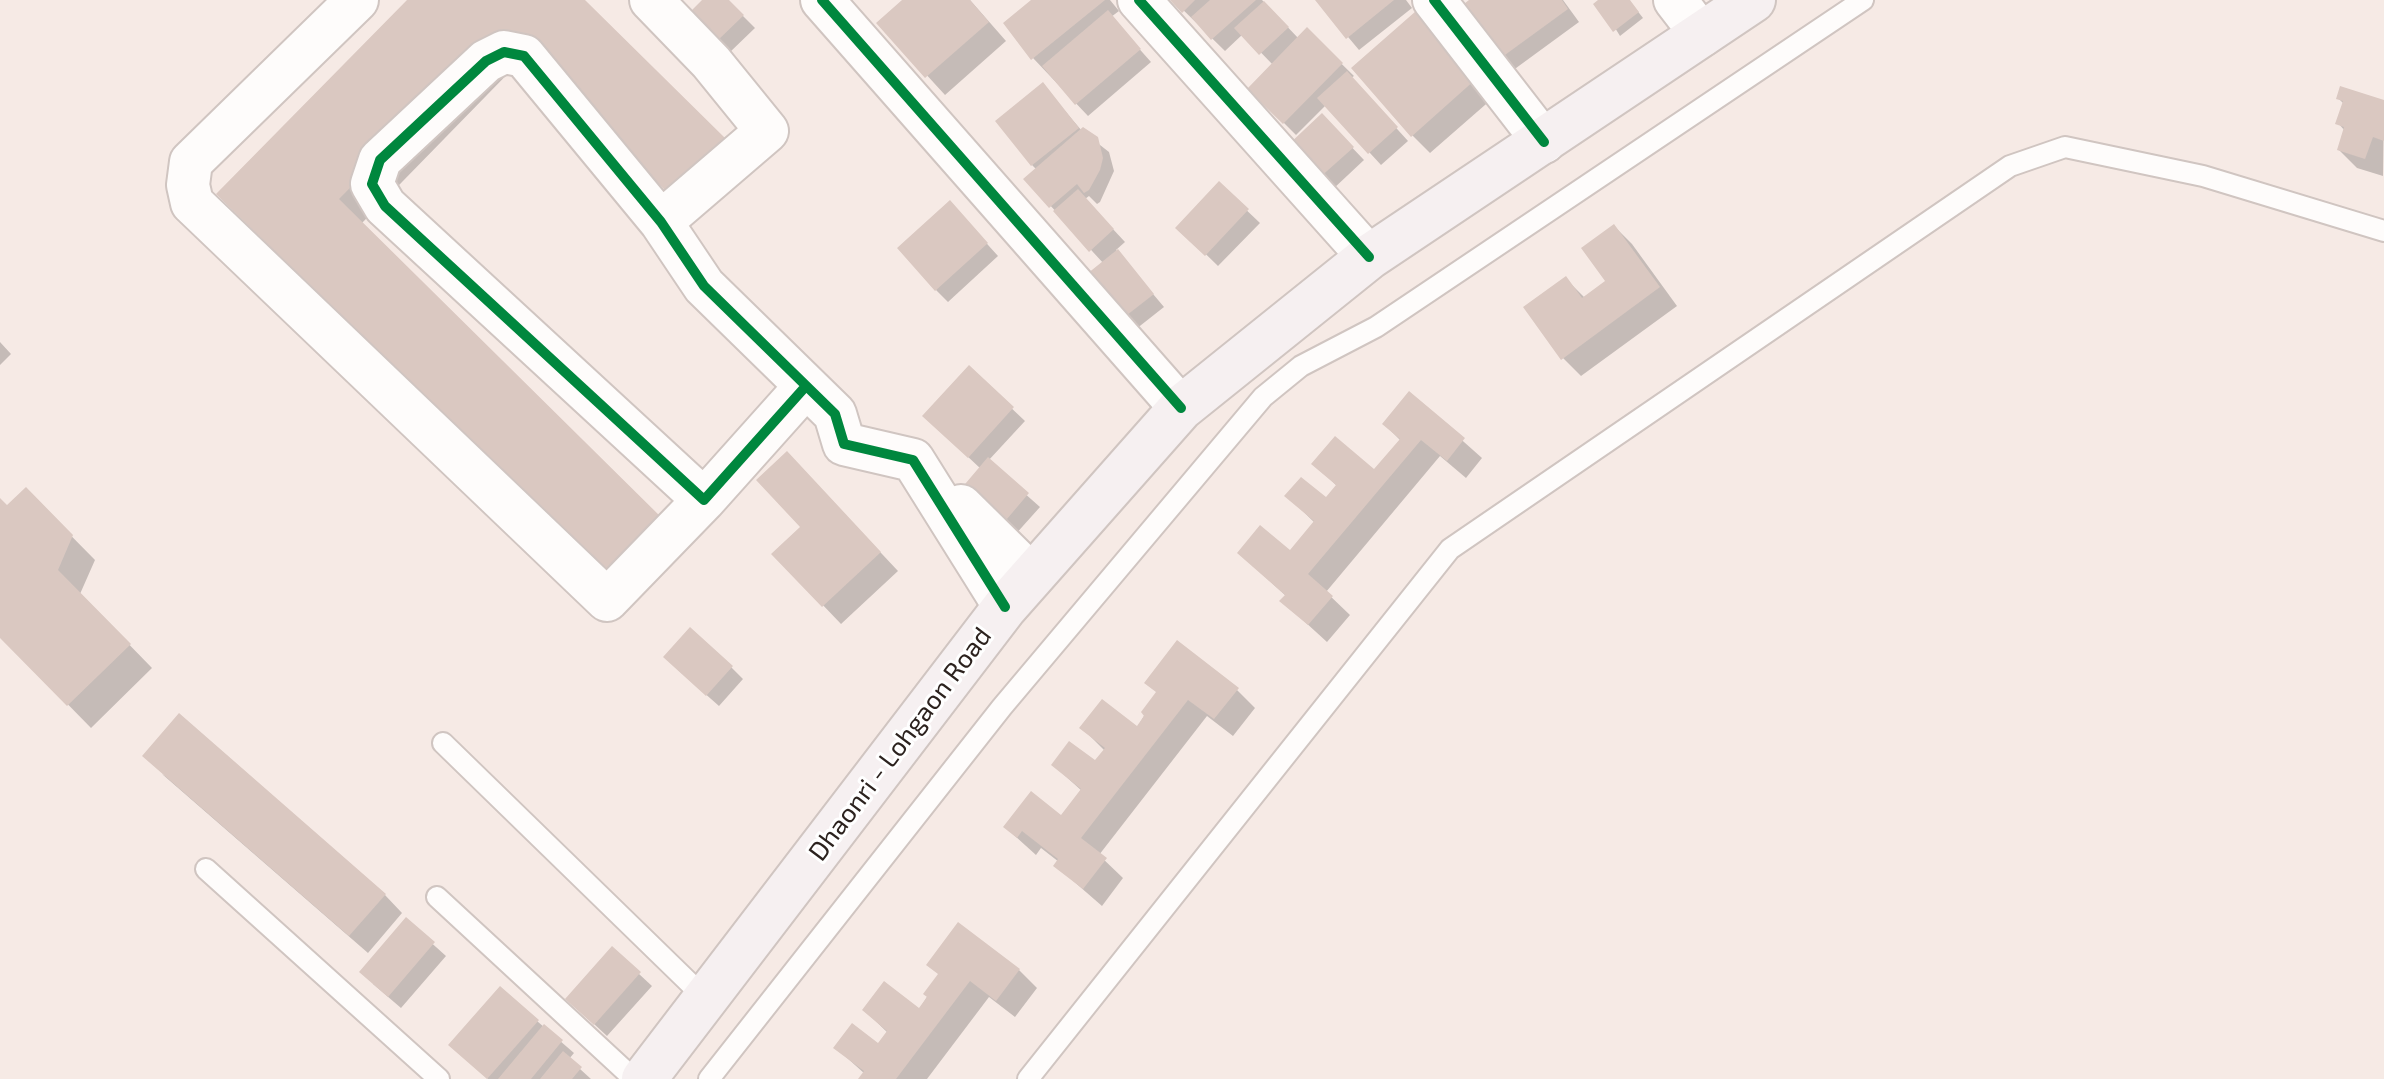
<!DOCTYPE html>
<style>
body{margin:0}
canvas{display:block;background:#f6eae5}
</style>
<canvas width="2384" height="1079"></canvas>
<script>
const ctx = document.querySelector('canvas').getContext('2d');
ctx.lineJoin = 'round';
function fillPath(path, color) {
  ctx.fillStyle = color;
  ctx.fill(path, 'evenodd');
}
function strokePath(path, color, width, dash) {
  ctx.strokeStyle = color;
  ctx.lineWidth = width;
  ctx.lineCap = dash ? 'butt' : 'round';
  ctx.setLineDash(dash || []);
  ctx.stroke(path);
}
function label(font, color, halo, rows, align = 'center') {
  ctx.font = font + ' "Exo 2",sans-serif';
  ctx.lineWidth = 6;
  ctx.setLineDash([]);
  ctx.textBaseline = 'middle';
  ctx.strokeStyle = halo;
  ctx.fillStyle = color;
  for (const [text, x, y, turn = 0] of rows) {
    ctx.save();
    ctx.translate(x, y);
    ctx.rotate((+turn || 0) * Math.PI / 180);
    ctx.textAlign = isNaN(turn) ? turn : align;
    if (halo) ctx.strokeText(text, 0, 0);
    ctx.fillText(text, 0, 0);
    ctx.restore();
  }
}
fillPath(new Path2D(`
 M410 0H582L747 163 528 53 361 224 219 194Z
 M705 0H727L755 28 728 54 690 15Z
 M905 0H970L1006 41 945 95 879 23Z
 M1034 0H1110L1119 11 1111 17 1151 62 1088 116 1033 58 1005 23Z
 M1173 0H1262L1299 39 1307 30 1354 76 1351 78 1408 141 1381 165 1326 105 1296 135 1250 89 1273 65 1243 34 1225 51Z
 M1317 0H1406L1412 8 1359 50Z
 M1472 0H1563L1579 22 1512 71Z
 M1598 0H1629L1643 18 1620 36Z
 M1416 13 1493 98 1430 153 1412 135Z
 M1043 85 1082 131 1109 152 1114 171 1100 202 1097 204 1089 196 1085 199 1125 242 1116 250 1164 307 1131 333 1104 264 1026 179 1037 170 1032 165Z
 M2338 98 2384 102 2383 176 2357 168 2339 150 2345 131 2338 123 2344 104Z
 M1322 116 1364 160 1332 190 1290 146Z
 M1219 184 1260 223 1218 266 1178 227Z
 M961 215 998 256 948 302 936 290Z
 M1614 226 1632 244 1677 306 1581 376 1563 358 1565 278 1585 298 1608 282Z
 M0 342 11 354 0 365Z
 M969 368 1025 421 988 461 1040 507 1014 536 975 502 981 469 937 428Z
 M1410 394 1482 458 1466 478 1440 456 1326 592 1350 615 1327 642 1282 601 1286 596 1239 553H1290L1315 523 1287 496 1326 500 1337 486 1314 464 1374 472 1401 441 1384 424Z
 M805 472 898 571 841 624 774 554 803 527Z
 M26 490 95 560 80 594 152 668 91 728 0 635V500L7 508Z
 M731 667 743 679 719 706 677 669Z
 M1237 690 1255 708 1233 736 1207 716 1099 855 1123 878 1102 906 1056 866 1059 862 1041 848 1036 855 1005 827 1062 818 1082 791 1053 765 1096 763 1105 751 1082 728H1137L1157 693Z
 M162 774 385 895 402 913 368 953Z
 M406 920 446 956 401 1008 373 984Z
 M612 949 652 986 607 1036 580 1011Z
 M1019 970 1037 988 1015 1017 989 997 927 1079H861L865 1074 836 1048 879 1046 888 1033 864 1010H919L940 975Z
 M537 1021 574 1053 569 1059 591 1079H488L463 1057Z`), '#0003');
fillPath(new Path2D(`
 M407 0H585L725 138 670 195 504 32 339 199 665 521 608 579 216 194Z
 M702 0H729L744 15 715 43 687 15Z
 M902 0H970L989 22 925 78 876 23Z
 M1031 0H1105L1031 60 1003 23Z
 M1170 0H1195L1182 13Z
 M1210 0H1256L1211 40 1191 17Z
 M1315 0H1394L1346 39Z
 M1469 0H1562L1568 9 1498 60 1460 7Z
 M1598 0H1630L1639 12 1613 32 1593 4Z
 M1264 1 1289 27 1259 55 1234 28Z
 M1108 10 1141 49 1075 105 1042 66Z
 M1416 11 1476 79 1411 137 1351 68Z
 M1307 27 1343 63 1283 124 1247 89Z
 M1347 71 1398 127 1368 154 1317 98Z
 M1043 82 1079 128 1031 166 995 121Z
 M2340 86 2384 100V141L2373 137 2365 159 2337 150 2344 127 2335 124 2343 101 2336 99Z
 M1322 113 1354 147 1318 179 1287 146Z
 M1083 127 1098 137 1103 158 1100 170 1089 190 1084 193 1077 184 1049 208 1023 179Z
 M1219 181 1249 209 1205 256 1175 228Z
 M1078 189 1114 229 1089 252 1053 211Z
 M950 200 988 243 935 291 897 248Z
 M1614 224 1660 287 1561 360 1523 307 1566 276 1582 298 1605 281 1581 248Z
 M1118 249 1154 294 1118 322 1082 278Z
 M969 365 1014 407 968 458 922 416Z
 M1409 391 1465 438 1447 461 1421 440 1308 574 1333 596 1308 625 1279 601 1285 595 1237 553 1260 525 1290 550 1314 521 1284 496 1301 477 1326 497 1336 485 1311 464 1335 436 1374 469 1400 439 1382 424Z
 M787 451 881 552 822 607 771 554 800 527 756 480Z
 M988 457 1029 493 1001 526 960 490Z
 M26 487 73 535 58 570 131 644 67 706 0 638V498L7 505Z
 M690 627 733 666 706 696 663 657Z
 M1177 640 1239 688 1214 719 1188 700 1081 838 1107 858 1083 889 1053 866 1058 859 1022 831 1017 838 1003 827 1031 791 1061 815 1081 789 1051 765 1069 741 1095 760 1105 748 1079 728 1102 699 1137 726 1144 716 1141 712 1156 692 1144 683Z
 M179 713 386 894 349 936 142 756Z
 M406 917 435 942 388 997 359 972Z
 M958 922 1020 969 996 1001 970 981 896 1079H858L864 1071 833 1048 852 1023 878 1043 887 1031 862 1010 884 981 919 1008 927 997 923 994 938 974 926 965Z
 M612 946 641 972 594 1025 565 999Z
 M500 986 539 1020 487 1079 448 1045Z
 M544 1024 563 1040 531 1079H498Z
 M563 1051 582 1067 572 1079H540Z`), '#dac8c1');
const service = new Path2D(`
 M443 743 706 999
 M206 869 439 1079
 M437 897 634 1079
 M709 1079 1002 707 1263 397 1301 366 1376 327 1863 0
 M1028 1079 1450 549 2010 166 2065 147 2203 176 2384 231`);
const minor = new Path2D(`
 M357 0 191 162 188 185 192 203 607 600 704 500
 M651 0 711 62 767 131 661 222
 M822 0 1181 408
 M1139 0 1369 257
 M1434 0 1544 142
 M1675 0 1702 35
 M806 386 704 500 385 206 372 184 380 160 486 61 504 52 524 56 661 222 704 286 835 414 844 444 913 460 1005 607
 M961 506 1032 576`);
const secondary = new Path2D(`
 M644 1079 1005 607 1181 408 1369 257 1753 0`);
strokePath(service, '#d0c5c1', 24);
strokePath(minor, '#d0c5c1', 46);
strokePath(secondary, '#d0c5c1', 48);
strokePath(service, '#fefcfb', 20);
strokePath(minor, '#fefcfb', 42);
strokePath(secondary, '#f6f0f1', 44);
strokePath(new Path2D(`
 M822 0 1181 408
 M1139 0 1369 257
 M1434 0 1544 142
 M806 386 704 500 385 206 372 184 380 160 486 61 504 52 524 56 661 222 704 286 835 414 844 444 913 460 1005 607`), '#00873e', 10);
label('26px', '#2c221e', '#fff', [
 ["Dhaonri - Lohgaon Road",900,744,-53]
]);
</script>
